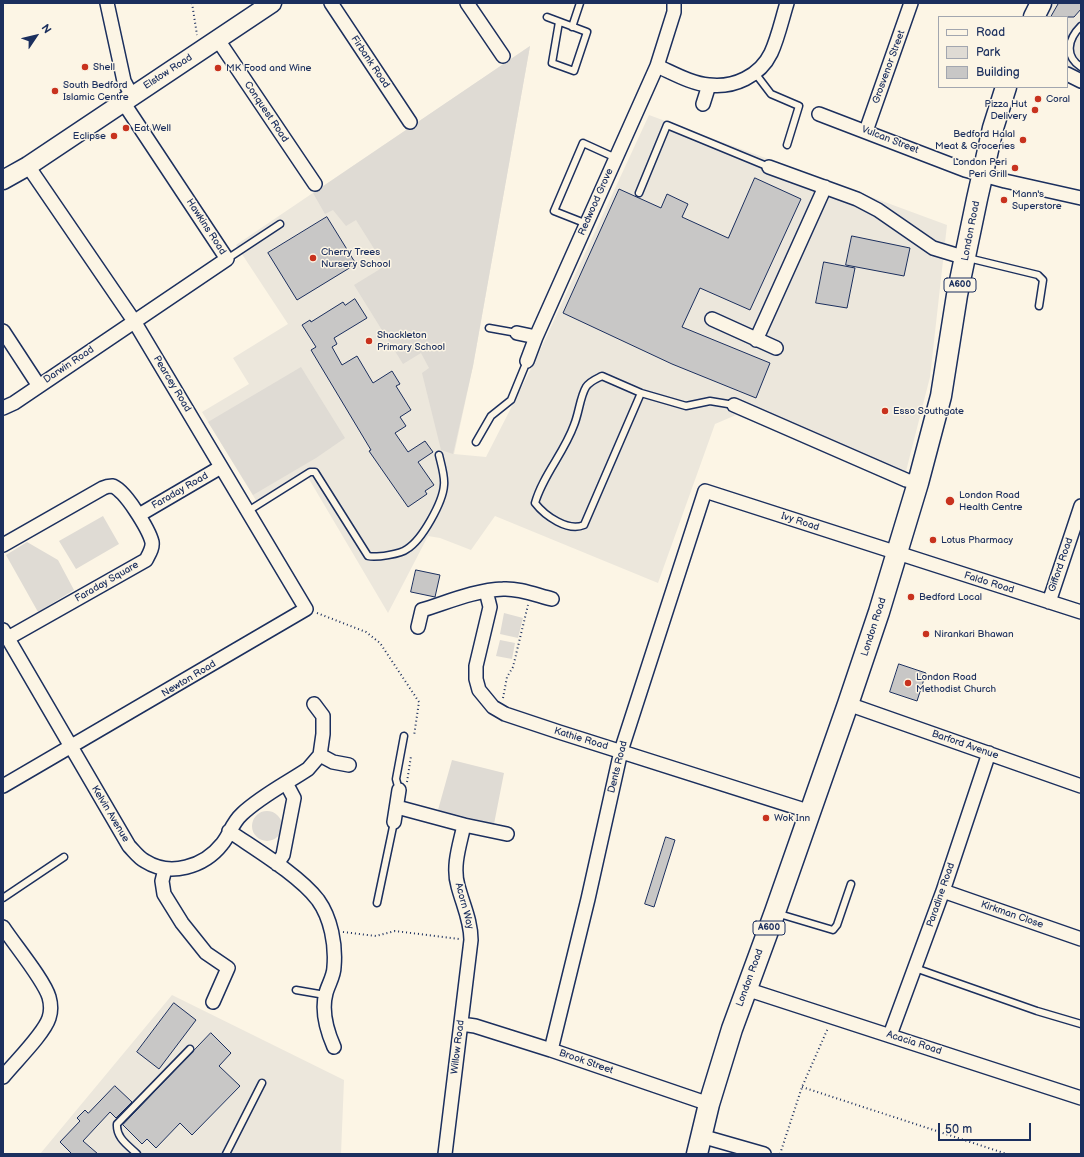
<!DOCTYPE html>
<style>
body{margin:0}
#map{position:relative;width:1084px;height:1157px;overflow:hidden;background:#fcf5e5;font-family:"Balsamiq Sans",sans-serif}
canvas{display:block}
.frame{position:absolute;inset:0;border:4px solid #1b2f5e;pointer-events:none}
.legend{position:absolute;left:938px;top:16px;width:130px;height:72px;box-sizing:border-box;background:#fcf5e5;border:1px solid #a2a6af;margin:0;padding:5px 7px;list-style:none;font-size:12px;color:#1b2f5e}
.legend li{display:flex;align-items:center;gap:8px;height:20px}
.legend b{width:20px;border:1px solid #a2a6af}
.north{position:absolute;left:16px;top:16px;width:40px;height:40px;-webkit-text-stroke:3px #fcf5e5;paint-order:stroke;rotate:55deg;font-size:11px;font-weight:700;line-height:16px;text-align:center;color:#1b2f5e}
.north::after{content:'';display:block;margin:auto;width:14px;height:18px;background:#1b2f5e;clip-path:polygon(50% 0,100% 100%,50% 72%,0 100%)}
.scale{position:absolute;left:938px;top:1123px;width:93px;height:18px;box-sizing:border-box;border:2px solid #1b2f5e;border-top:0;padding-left:5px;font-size:12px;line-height:14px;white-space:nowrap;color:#1b2f5e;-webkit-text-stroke:3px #fcf5e5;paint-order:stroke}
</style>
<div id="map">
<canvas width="1084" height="1157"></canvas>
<div class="frame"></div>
<ul class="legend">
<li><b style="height:5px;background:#fcf5e5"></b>Road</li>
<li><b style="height:11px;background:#dfdbd4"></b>Park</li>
<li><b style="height:11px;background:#c8c7c6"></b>Building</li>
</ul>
<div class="north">N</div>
<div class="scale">50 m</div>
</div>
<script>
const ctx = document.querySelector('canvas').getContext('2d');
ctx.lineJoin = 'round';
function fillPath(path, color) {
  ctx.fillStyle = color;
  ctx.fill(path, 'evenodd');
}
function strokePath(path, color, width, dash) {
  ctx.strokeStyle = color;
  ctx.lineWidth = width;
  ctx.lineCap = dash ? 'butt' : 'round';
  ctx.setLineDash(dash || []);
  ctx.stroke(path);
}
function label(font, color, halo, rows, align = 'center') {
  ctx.font = font + ' "Balsamiq Sans",sans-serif';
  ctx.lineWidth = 3;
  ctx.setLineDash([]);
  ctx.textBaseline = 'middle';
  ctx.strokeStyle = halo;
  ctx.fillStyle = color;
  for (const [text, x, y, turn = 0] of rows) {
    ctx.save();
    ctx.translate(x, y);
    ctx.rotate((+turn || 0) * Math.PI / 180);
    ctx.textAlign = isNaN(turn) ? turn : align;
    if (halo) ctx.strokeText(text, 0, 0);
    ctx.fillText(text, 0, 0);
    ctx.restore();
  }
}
fillPath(new Path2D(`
 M1051 3H1081V73L1067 66V17H1044Z
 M530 46 473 366 454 454 486 457 538 355 649 115 947 225 930 377 903 483 736 415 715 424 658 583 495 516 471 550 440 538 428 536 388 613 306 474 257 502 202 412 249 384 233 358 288 324 236 245Z
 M172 995 344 1080 341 1154H40Z`), '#ece7dc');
fillPath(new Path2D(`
 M530 46 473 366 453 454 441 450 422 373 429 368 421 353 403 364 354 285 385 266 356 220 346 226 333 210 325 214 313 193Z
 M301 367 345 438 316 458 253 495 208 422Z
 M103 516 119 544 76 569 59 541Z
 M27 542 58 560 74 590 38 612 6 555Z
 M504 613 523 618 518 638 500 634Z
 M500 640 515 643 512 659 496 656Z
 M452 760 504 773 494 824 438 810Z
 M252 826a15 15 0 1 1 30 0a15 15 0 1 1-30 0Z`), '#dfdbd4');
const building = new Path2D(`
 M1059 3H1081V9L1074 17H1051Z
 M755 178 801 199 750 310 700 288 682 327 770 363 756 398 672 364 563 313 619 189 661 208 667 194 688 204 682 217 728 238Z
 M327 217 356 264 297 300 268 253Z
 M852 236 910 248 904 276 846 265Z
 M824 262 855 268 847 308 816 303Z
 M355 299 367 318 334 338 337 344 332 347 342 365 357 356 373 383 392 371 400 384 396 386 411 410 400 417 406 426 395 433 408 452 425 441 433 452 418 462 434 485 425 491 427 494 408 507 369 451 371 450 311 350 316 347 302 325 310 320 311 322 343 302 345 305Z
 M416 570 440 575 435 597 411 592Z
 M899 664 926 673 917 701 890 692Z
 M666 837 675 840 654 907 645 904Z
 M174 1003 196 1020 159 1069 137 1052Z
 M211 1033 231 1053 219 1066 240 1086 192 1135 180 1123 156 1148 147 1139 142 1144 123 1125Z
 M115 1086 132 1102 116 1118 110 1112 83 1141 98 1154H72L60 1142 80 1121 77 1118 85 1110 88 1113Z`);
fillPath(building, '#c8c7c6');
strokePath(building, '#1b2f5e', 1);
const lane = new Path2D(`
 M547 17 587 32 574 71 552 63 559 22
 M1081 26C1068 39 1064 56 1081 67
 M572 27 580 3
 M755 73 771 94 799 106 787 145
 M639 193 667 125 769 167
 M587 224 554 211 583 143 616 158
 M968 258 1038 275 1043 280 1039 306
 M227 259 280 224
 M489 328 517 333
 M641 393 584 525C568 532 545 516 535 503 543 475 564 453 574 425 579 413 580 397 586 387 590 381 596 379 602 376L641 393 686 406 710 401 734 405
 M476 442 491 416 511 400 527 361
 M248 511 310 472H315L368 556C376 558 401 554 407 549 422 540 443 502 444 485 445 476 441 464 439 455
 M399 790 396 779 404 736
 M3 898 64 857
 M377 903 394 822
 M776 913 833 930 837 925 851 884
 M915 968 1037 1011 1081 1024
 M296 990 325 995
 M137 1154C128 1145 116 1138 117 1124L190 1049
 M226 1154 262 1083`);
const street = new Path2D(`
 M107 3 124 81 132 96
 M331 3 410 122
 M467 3 503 56
 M218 40 315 184
 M657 66C673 73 692 84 709 85 734 88 760 76 771 53 778 38 782 19 787 3
 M1067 74 1081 81
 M703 104 709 85
 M819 114 965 170 1005 181 1081 198
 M866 131 911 3
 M769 167 857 199 878 210 933 248 966 258
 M712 319 776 348
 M3 331 39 386
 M517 333 536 337
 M756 340 825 187
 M527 361 536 337 657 66 674 12V3
 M734 405 906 480 918 483
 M3 408 14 403 227 259 123 102
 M139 515 221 467
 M3 545 103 488C105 487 109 486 112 486 124 488 149 530 152 542 153 548 149 554 146 560L8 638
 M486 591 490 607 476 666V679L479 690 493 707 505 714 559 732 811 812
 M1049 602 1081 506
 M418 627 422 610C448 602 476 590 503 589 519 588 536 595 552 599
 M3 630 129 846C134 851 139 858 145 861 170 877 204 867 222 844 230 835 231 824 242 814 261 796 287 783 308 769L320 755 323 734V716L314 704
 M848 704 1081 786
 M320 755 333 762 349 765
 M3 786 306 609 134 321 28 166
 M397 807 464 825C460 844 452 866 458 886 463 905 471 921 471 940L445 1154
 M394 822 399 790
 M464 825 507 834
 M229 831C255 849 299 875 318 900 331 918 336 945 334 967 334 976 328 985 326 993 321 1011 327 1031 334 1047
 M277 864 283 855 294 798 286 783
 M165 869 162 881 164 894 182 923 206 953 228 968 213 1002
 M943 891 1081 939
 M3 927C14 944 44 980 49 997 51 1004 51 1012 49 1018 44 1034 14 1063 3 1077
 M746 989 1081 1098
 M461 1024 475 1026 551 1050 709 1104
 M890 1035 943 891 989 753
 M551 1050 588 899 621 751 705 491 1081 612
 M701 1136 764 1154`);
const secondary = new Path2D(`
 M3 180 28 166 272 3`);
const primary = new Path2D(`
 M1034 17 1041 3
 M697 1154 709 1104 732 1029 775 912 848 704 879 612 918 483 941 396 957 295 977 199 993 128 1006 87`);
strokePath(lane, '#1b2f5e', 9);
strokePath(street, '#1b2f5e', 16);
strokePath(secondary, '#1b2f5e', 21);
strokePath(primary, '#1b2f5e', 23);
strokePath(new Path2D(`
 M192 3 197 35
 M317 613 366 632 380 643 419 702 414 736
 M503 698 507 677 513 667 528 605
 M407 782 411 756
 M343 932 376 936 395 931 459 939
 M802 1087 1007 1154
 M780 1154 802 1087 828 1028`), '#1b2f5e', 2, [1, 3]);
strokePath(lane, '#fcf5e5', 6);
strokePath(street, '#fcf5e5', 13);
strokePath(secondary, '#fcf5e5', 18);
strokePath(primary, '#fcf5e5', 20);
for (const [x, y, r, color] of [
 [85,67,4,"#c8321e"],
 [218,68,4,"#c8321e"],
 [55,91,4,"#c8321e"],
 [1038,99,4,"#c8321e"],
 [1035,110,4,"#c8321e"],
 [126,128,4,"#c8321e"],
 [114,136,4,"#c8321e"],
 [1023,140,4,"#c8321e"],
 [1015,168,4,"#c8321e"],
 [1004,200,4,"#c8321e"],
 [313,258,4,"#c8321e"],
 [369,341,4,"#c8321e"],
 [885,411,4,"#c8321e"],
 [950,501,5,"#c8321e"],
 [933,540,4,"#c8321e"],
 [911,597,4,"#c8321e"],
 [926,634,4,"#c8321e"],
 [908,683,4,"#c8321e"],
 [766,818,4,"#c8321e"]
]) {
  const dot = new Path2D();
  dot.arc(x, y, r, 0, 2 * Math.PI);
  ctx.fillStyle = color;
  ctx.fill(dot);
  strokePath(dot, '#fcf5e5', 1.5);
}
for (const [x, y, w] of [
 [960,285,32],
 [769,928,32]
]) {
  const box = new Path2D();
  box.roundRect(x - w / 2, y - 7, w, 14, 3);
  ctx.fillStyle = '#fcf5e5';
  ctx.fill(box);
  strokePath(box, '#1b2f5e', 1);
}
label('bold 9px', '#1b2f5e', null, [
 ["A600",960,285],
 ["A600",769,928]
]);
label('10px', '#1b2f5e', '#fcf5e5', [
 ["Firbank Road",370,62,56],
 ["Grosvenor Street",889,67,-70],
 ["Elstow Road",168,72,-33],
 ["Conquest Road",266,112,56],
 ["Vulcan Street",890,140,21],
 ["Redwood Grove",596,202,-66],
 ["Hawkins Road",206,227,57],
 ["London Road",971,231,-79],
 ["Darwin Road",69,365,-34],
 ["Pearcey Road",172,384,59],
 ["Faraday Road",180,491,-30],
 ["Ivy Road",800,522,18],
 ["Gifford Road",1061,565,-71],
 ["Faraday Square",107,582,-30],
 ["Faldo Road",989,583,17],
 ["London Road",874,627,-72],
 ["Newton Road",189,679,-31],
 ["Kathie Road",581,739,17],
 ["Barford Avenue",965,745,19],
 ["Dents Road",618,767,-76],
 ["Kelvin Avenue",110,814,59],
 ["Paradine Road",941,895,-71],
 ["Acorn Way",464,906,75],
 ["Kirkman Close",1012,915,19],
 ["London Road",750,978,-70],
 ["Acacia Road",914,1043,18],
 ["Willow Road",458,1047,-83],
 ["Brook Street",586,1062,19]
]);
label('10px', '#1b2f5e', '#fcf5e5', [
 ["Shell",93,67],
 ["MK Food and Wine",226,68],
 ["South Bedford",63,85],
 ["Islamic Centre",63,97],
 ["Coral",1046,99],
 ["Pizza Hut",1027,104,"right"],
 ["Delivery",1027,116,"right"],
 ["Eat Well",134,128],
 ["Bedford Halal",1015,134,"right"],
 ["Meat & Groceries",1015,146,"right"],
 ["Eclipse",106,136,"right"],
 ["London Peri",1007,162,"right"],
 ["Peri Grill",1007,174,"right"],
 ["Mann's",1012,194],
 ["Superstore",1012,206],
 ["Cherry Trees",321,252],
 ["Nursery School",321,264],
 ["Shackleton",377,335],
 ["Primary School",377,347],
 ["Esso Southgate",893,411],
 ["London Road",959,495],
 ["Health Centre",959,507],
 ["Lotus Pharmacy",941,540],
 ["Bedford Local",919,597],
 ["Nirankari Bhawan",934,634],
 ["London Road",916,677],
 ["Methodist Church",916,689],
 ["Wok Inn",774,818]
], 'left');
</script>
